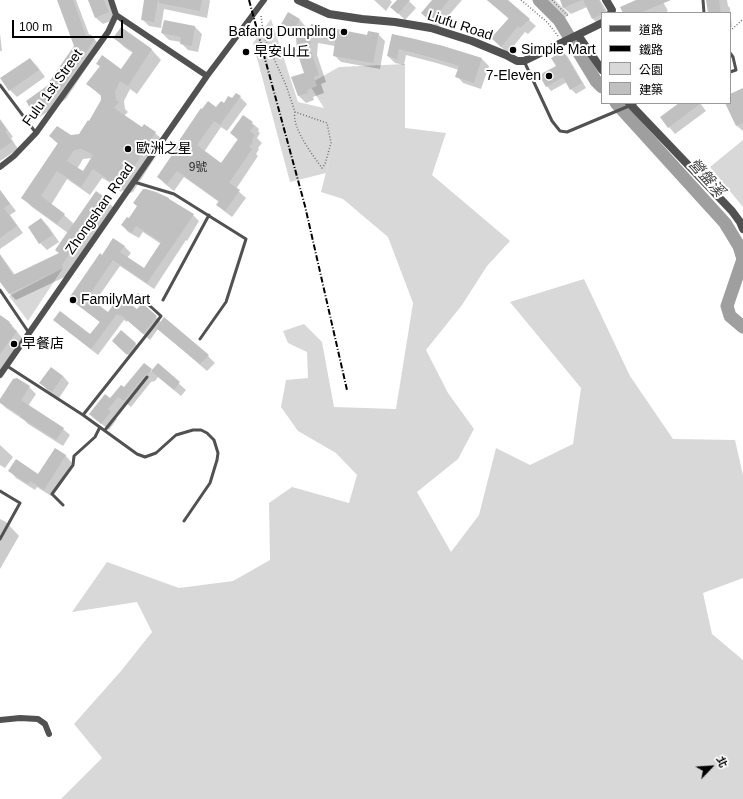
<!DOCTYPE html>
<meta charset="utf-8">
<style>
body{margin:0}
#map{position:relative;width:743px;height:799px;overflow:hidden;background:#fff;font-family:Arial,"Noto Sans TC",sans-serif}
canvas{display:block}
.legend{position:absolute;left:601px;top:12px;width:130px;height:92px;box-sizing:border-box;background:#fff;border:1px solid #999;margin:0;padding:5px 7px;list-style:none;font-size:12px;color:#000}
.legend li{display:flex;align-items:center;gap:8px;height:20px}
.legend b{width:20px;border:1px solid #999}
.north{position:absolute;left:691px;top:747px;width:40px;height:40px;-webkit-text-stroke:3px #fff;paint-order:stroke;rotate:65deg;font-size:11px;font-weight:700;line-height:16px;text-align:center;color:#000}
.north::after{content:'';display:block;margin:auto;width:14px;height:18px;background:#000;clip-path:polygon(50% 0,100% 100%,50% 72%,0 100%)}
.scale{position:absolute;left:12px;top:20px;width:111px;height:18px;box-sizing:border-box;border:2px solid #000;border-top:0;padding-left:5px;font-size:12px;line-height:14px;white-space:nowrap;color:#000;-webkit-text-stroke:3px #fff;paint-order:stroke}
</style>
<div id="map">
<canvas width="743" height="799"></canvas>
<ul class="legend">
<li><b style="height:5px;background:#515151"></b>道路</li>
<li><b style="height:5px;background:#000"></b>鐵路</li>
<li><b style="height:11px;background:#d8d8d8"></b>公園</li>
<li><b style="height:11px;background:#c0c0c0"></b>建築</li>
</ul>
<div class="north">北</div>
<div class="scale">100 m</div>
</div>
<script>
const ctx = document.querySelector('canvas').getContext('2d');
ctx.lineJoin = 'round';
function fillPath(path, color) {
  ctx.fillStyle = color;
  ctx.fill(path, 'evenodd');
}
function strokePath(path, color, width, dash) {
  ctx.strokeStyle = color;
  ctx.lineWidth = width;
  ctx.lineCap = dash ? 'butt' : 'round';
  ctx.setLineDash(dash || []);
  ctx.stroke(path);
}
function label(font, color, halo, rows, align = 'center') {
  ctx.font = font + ' Arial,"Noto Sans TC",sans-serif';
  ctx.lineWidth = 4;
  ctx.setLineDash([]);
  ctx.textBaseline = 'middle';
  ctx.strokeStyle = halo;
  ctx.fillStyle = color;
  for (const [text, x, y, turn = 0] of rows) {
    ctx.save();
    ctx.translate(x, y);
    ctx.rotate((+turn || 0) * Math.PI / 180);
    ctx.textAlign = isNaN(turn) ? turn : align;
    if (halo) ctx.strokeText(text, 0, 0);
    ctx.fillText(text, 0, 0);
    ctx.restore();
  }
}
fillPath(new Path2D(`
 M540 0H555L569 14 561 22Z
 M271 19 298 102 324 108 337 129 326 173 290 182 253 43Z
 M405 64V128L446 133 432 175 510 241 487 266 462 305 426 350 448 393 474 429 458 459 417 492 451 552 479 515 496 448 530 465 573 444 581 388 510 302 584 279 630 376 673 439 735 440 743 475V578L703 593 712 634 743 660V799H61L102 758 74 724 121 671 152 632 137 602 72 612 107 562 179 588 233 581 270 560 269 503 292 487 349 503 357 475 336 453 298 431 281 407 286 380 308 378 307 352 288 343 283 331 304 324 322 342 334 407 396 409 413 303 388 237 343 199 321 192 337 129 309 84 339 67Z
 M743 140V207L710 167Z
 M63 268 28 321 9 296Z`), '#d8d8d8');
fillPath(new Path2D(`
 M58 0H76L90 37 91 36 101 46 66 99 40 117 33 110 52 84 75 46Z
 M89 0H108L116 19 103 24 96 18Z
 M149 0H209L210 1 207 18 164 9 161 28 149 26 142 19Z
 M374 0H390L392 2 386 11Z
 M398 0H408L416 8 405 20 392 7Z
 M433 0H462L438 28 429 20Z
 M487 0H506L536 26 528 34 525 32 508 53 499 45 509 19Z
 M561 0H600L608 13H602V24L599 25 593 19 587 7 571 14 564 8Z
 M639 0H662L668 11 664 13H624Z
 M707 0H727L728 6 730 8 732 27H730V13H709Z
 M289 14 300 20 306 27 305 28 368 37 378 34 385 41 380 69 341 62 334 55 335 46 318 43 317 55 326 82 321 84 324 93 313 97 314 100 306 103 299 96 293 78 305 74 297 38 288 33 282 26Z
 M195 27 202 34 198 52 188 50 181 43V42L169 40 162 33Z
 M121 29 152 50 161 60 137 94 130 89 124 101 125 109 128 112 124 116 142 129 155 133 165 142 133 192 128 194 122 190 121 192 117 189 111 183 102 178 90 195 67 179 51 205 64 215 74 224 96 193 106 200 113 207 69 275 16 300 10 294 0 280V254L15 275 60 253 68 233 32 207 23 198 58 144 50 136 79 135 89 123 102 100V97L88 84 101 67 97 63 121 70 133 53 124 47 115 38ZM92 158 83 173 77 169 83 159Z
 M0 33 2 51H0Z
 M392 35 440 46 482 59 489 66 481 89 463 83 457 76 459 70 440 64 406 55 404 65 395 63 388 56Z
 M563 52 568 57 586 88 576 94 571 89 567 82 551 91 547 86Z
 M30 59 37 66 45 77 17 97 10 90Z
 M743 91V131L737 126 727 103H730V95Z
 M240 97 247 104 227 131 221 127 204 152 222 164 238 140 231 133 252 123 259 129 258 131 260 133 257 138 262 143 258 148 259 149 256 154 258 156 236 189 246 198 232 217 224 211 217 205 219 202 184 177 174 191 165 184 158 177 217 109 224 104Z
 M681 103H700L706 111 675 134 669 127Z
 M0 119 13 137 11 138 18 149 0 161Z
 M0 190 16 211 10 215 23 233 0 249Z
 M169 199 193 215 199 221 187 241 186 240 154 289 120 266 94 303 108 314 137 311 142 304 161 322 164 319 208 356 215 363 207 371 158 329 150 340 128 320 127 322 124 320 98 355 61 326 54 320 90 335 100 322 76 304 70 298 102 256 124 246 131 253 127 258 144 269 161 244 143 232 139 238 128 232 122 225 130 220Z
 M41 219 48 226 59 242 47 250 40 243 29 227Z
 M1 317 10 323 23 339 0 372V318Z
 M121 332 139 347 131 357 116 344Z
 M144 364 152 372 158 365 186 390 181 396 158 377 155 381 151 382 131 407 126 403 114 416 117 419 109 430 97 420 110 400 124 388Z
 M63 376 69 383 59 398 47 390 41 383Z
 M29 387 36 394 28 406 63 429 70 435 63 446 28 424 24 420 6 408 0 402V401Z
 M0 445 13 457 5 468 0 465Z
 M56 449 66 456 72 463 51 496 37 487 35 490 16 478 10 471 39 475Z
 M0 519 6 522 19 536 0 569Z`), '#0003');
strokePath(new Path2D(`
 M539 0 559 20 596 81 602 87
 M616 103 725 223 739 246 743 259 727 306 730 316 743 327`), '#9f9f9f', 13);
fillPath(new Path2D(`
 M57 0H73L87 39 90 34 95 39 60 92 32 111 26 101 51 83 49 82 74 46Z
 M88 0H104L109 12 95 18Z
 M144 0H158L154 22 141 20Z
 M159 0H202L200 11 159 3Z
 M397 0H410L398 14 390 7Z
 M432 0H449L431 22 421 13Z
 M487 0H508L530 19 520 28 518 26 501 47 491 38 509 18Z
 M560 0H582L563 8Z
 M583 0H599L605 13H602V14L592 19Z
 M636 0H671L640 13H623L620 7Z
 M706 0H719L721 13H708Z
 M288 12 300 19 296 26 310 28 311 24 367 35 368 31 379 33 373 63 333 56 335 41 311 36 310 48 319 75 314 77 317 86 307 90 308 93 298 96 291 77 304 73 297 52 296 36 280 26Z
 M164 20 195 26 192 46 180 44 181 37 161 33Z
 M121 27 152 49 128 86 120 81 115 92 116 100 119 102 114 108 142 127 144 124 156 132 124 183 118 185 113 182 112 183 107 180V179L106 178 93 169 81 187 57 171 41 196 65 214 57 224 21 198 58 143 49 136 57 126 71 135 79 134 88 120 89 121 101 100V95L86 84 100 66 96 64 102 55 121 69 133 52 113 38ZM82 149 93 155 83 171 67 161 74 150Z
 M392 34 415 39 439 45H440L482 58 474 83 455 77 459 66 433 58 399 49 397 59 387 56Z
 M563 51 582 83 570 90 563 77 546 87 539 75 556 66 551 58Z
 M30 58 39 70 9 91 0 78Z
 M743 88V123L736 126 725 103H730V94Z
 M236 93 241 96 220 125 214 121 197 145 221 163 238 139 230 133 243 115 253 122 251 124 254 126 250 131 255 135 252 140 253 142 249 147 252 149 229 183 240 190 225 211 216 205 219 201 177 171 167 184 157 177 176 149 174 148 201 108 202 109 208 101 216 107 221 101 224 103 228 96 232 98Z
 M679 103H701L668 128 660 117Z
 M0 120 7 130 5 131 12 142 0 150Z
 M143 189H146L156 192 169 198V199L194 214 180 235 147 283 113 260 88 297 108 312 120 296 137 309 142 303 157 316 143 334 121 315 120 316 117 314 91 349 53 320 60 311 90 334 100 322 69 298 100 253 102 255 113 238 125 246 120 252 144 268 161 242 136 226 132 233 121 225 127 217 129 218 137 206 133 203Z
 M0 190 10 204 4 208 17 226 0 238Z
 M96 191 107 199 62 265 63 268 9 294 0 282V255L13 275 59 253 55 250Z
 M41 218 53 235 39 244 28 227Z
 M0 315 10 322 9 323 12 325 11 327 17 331 0 354Z
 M164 317 209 355 200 364 156 328Z
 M121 330 136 343 127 355 112 341Z
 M144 363 152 369 148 374 145 375 124 401 118 397 108 409 111 412 101 424 89 414 105 394 110 398 121 385 124 387Z
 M158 363 180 382 174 390 151 371Z
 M51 367 63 376 52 392 39 383Z
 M17 378 30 386 21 400 64 428 56 440 20 417 21 416 0 403V399L13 379Z
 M55 448 66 455 44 490 30 481 28 484 8 471 16 459 38 474Z`), '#c0c0c0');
strokePath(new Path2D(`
 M521 0 547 22 558 36
 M552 0 568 16
 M261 16 264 37 286 85 295 112 327 123 331 143 325 164 322 168C314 157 291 127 295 112
 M730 31 743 19`), '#737373', 1.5, [1, 2]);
strokePath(new Path2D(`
 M703 0 704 13
 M730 53 733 57 736 70 730 72
 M524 61 552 121 560 131 567 132 636 103
 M0 85 36 133
 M134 182 174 194 246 239 226 302 200 339
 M0 290 29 333
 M163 300 209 215
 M7 366 83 415 137 454 145 457 156 453 176 435 193 430H201L207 433 214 440 218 453 217 460 210 483 184 521
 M83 415 152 328 161 316 138 295
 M105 430 147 377
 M0 491 20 503 0 539
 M63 505 52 494 73 465 74 456 95 437 100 427`), '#515151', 3);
strokePath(new Path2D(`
 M116 15 207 76
 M0 167 14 156 36 133 108 32 116 15 111 0
 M0 375 207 76 264 0
 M0 720 20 718 38 719 45 724 49 734`), '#515151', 6);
strokePath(new Path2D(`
 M298 0 329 14 362 19 395 22 431 28 472 41 506 55 517 61H524L602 23
 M606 0 612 10 611 13
 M578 35 602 70
 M629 103 732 211 740 222 743 229`), '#515151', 8);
strokePath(new Path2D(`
 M249 0 305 206 347 390`), '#000', 2, [6, 2, 1, 2]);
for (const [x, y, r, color] of [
 [344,32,4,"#000"],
 [513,50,4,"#000"],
 [246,52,4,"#000"],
 [549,76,4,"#000"],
 [128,149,4,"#000"],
 [73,300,4,"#000"],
 [14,344,4,"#000"]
]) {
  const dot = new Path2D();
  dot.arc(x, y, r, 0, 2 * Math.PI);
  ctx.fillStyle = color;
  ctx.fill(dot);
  strokePath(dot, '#fff', 1.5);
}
label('12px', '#303030', null, [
 ["9號",198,168]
]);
label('14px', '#000', '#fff', [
 ["Liufu Road",460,26,18],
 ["Fulu 1st Street",53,88,-54],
 ["Zhongshan Road",100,209,-55]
]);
label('14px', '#000', '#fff', [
 ["Bafang Dumpling",336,32,"right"],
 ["Simple Mart",521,50],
 ["早安山丘",254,52],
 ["7-Eleven",541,76,"right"],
 ["歐洲之星",136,149],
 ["FamilyMart",81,300],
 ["早餐店",22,344]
], 'left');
label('italic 15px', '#404040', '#fff', [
 ["營盤溪",706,178,48]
]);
</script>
